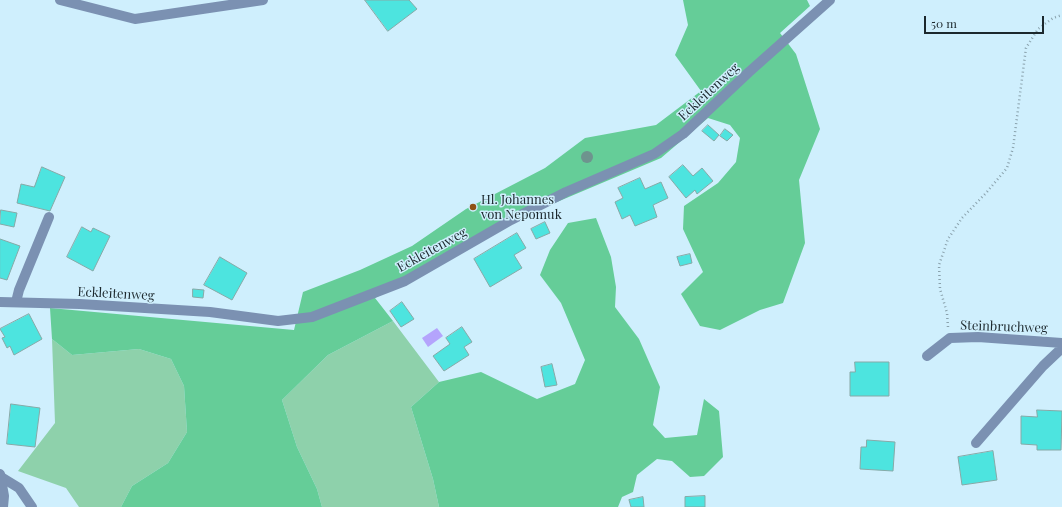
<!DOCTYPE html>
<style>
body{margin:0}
#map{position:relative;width:1062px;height:507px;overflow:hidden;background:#cfeffd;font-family:"Playfair Display",serif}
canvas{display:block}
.scale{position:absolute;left:924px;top:16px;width:120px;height:18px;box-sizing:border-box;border:2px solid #1c282d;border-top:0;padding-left:5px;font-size:12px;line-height:14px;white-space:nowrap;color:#1c282d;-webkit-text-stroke:3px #cfeffd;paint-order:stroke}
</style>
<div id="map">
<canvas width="1062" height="507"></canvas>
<div class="scale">50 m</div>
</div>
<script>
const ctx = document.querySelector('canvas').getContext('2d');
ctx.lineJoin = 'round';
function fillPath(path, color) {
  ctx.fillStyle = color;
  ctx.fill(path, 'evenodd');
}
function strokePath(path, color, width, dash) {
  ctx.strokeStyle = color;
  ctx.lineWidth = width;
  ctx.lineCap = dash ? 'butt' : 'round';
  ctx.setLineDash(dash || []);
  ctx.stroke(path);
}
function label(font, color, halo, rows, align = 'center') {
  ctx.font = font + ' "Playfair Display",serif';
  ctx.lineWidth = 3;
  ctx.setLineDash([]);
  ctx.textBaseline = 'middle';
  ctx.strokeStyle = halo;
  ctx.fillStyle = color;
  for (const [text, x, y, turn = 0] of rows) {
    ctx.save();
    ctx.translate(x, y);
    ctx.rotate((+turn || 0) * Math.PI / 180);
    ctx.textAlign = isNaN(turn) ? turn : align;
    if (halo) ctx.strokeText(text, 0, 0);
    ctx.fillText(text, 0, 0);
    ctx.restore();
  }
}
fillPath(new Path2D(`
 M393 321 439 382 411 407 433 479 439 507H322L317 489 297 447 282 400 328 355Z
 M52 339 72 355 139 349 171 359 184 386 187 432 168 463 132 486 121 507H79L66 488 18 471 55 423Z`), '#8ed1ab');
fillPath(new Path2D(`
 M683 0H807L810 6 780 33 796 54 820 129 799 180 805 243 783 303 760 310 720 330 700 326 681 294 703 272 683 229 684 206 718 183 736 162 740 138 730 125 708 118 661 158 531 213 375 298 393 321 328 355 282 400 297 447 317 489 322 507H121L132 486 168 463 187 432 184 386 171 359 139 349 72 355 52 339 50 308 294 330 303 292 360 270 412 246 466 209 545 168 585 138 656 125 701 91 675 55 688 25Z
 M596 218 611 257 616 287 615 307 639 339 660 387 653 425 665 438 697 435 704 399 719 411 723 457 704 476 690 477 672 461 657 459 637 475 633 492 622 497 618 507H439L433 479 411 407 439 382 481 372 537 399 575 384 585 360 561 303 540 275 550 250 568 223Z`), '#65cd98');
fillPath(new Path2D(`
 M437 328 443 336 428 347 422 338Z`), '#b4a4fc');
const building = new Path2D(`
 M365 0H409L417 9 388 31Z
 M708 125 719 135 714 141 702 131Z
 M725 129 733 135 727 141 720 136Z
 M683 165 693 176 702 168 713 181 697 194 695 190 686 198 669 177Z
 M42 167 65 177 50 211 17 203 21 184 34 187Z
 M640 178 645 189 661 182 668 198 653 205 657 217 635 226 630 215 622 219 615 202 623 198 618 188Z
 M1 210 17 213 14 227 0 224Z
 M545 222 550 233 536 239 531 229Z
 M82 227 91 232 93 228 110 236 93 271 67 257Z
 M517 233 526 248 514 255 522 268 490 287 474 259Z
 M0 239 20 246 7 280 0 278Z
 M690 254 692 263 680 266 677 257Z
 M220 257 247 273 232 300 204 285Z
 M193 289 204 290 203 298 193 297Z
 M402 302 414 319 401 327 390 311Z
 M29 314 42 339 14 355 10 346 7 348 2 338 5 337 0 329Z
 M462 327 472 342 464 347 469 355 444 371 433 356 450 344 446 338Z
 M855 362H889V396H850V372H855Z
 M552 364 557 385 545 387 541 367Z
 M11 404 40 408 35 447 7 444Z
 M1037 410 1062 411 1061 450H1037V445L1021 444V416L1037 417Z
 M867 440 895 442 893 471 860 469 861 447H866Z
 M993 451 997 480 962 485 958 457Z
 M705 496V507H685V497Z
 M643 497 644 507H631L629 500Z`);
fillPath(building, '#4de4df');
strokePath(building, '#86a9a7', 1);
strokePath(new Path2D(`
 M948 327 947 313 940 289 939 265 948 239 962 218 986 193 1007 168 1013 148 1026 48 1038 29 1053 18 1062 15`), '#8aa2ad', 2.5, [1, 3]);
strokePath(new Path2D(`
 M60 0 135 19 263 0
 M16 302 19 290 49 217
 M927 356 950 338 978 337 1062 343
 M976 443 1043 366 1062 348
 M1 477 19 488 32 507`), '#7b91b2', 10);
strokePath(new Path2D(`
 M0 302 80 304 210 312 278 321 312 317 405 281 511 220 566 192 654 154 683 134 749 72 830 0
 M0 474 4 496 3 507`), '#7b91b2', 10);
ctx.fillStyle = '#6e948e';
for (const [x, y] of [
 [587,157]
]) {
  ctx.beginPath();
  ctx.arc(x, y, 6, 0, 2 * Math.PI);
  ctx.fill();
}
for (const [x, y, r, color] of [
 [473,207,4,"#8f5215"]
]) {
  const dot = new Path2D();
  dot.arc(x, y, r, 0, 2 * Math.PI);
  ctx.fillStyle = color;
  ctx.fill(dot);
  strokePath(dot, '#cfeffd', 1.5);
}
label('13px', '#1c282d', '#cfeffd', [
 ["Eckleitenweg",709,92,-43],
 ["Eckleitenweg",432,250,-29],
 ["Eckleitenweg",116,294,3],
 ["Steinbruchweg",1004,327,2]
]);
label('13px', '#1c282d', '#cfeffd', [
 ["Hl. Johannes",481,200],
 ["von Nepomuk",481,215]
], 'left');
</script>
